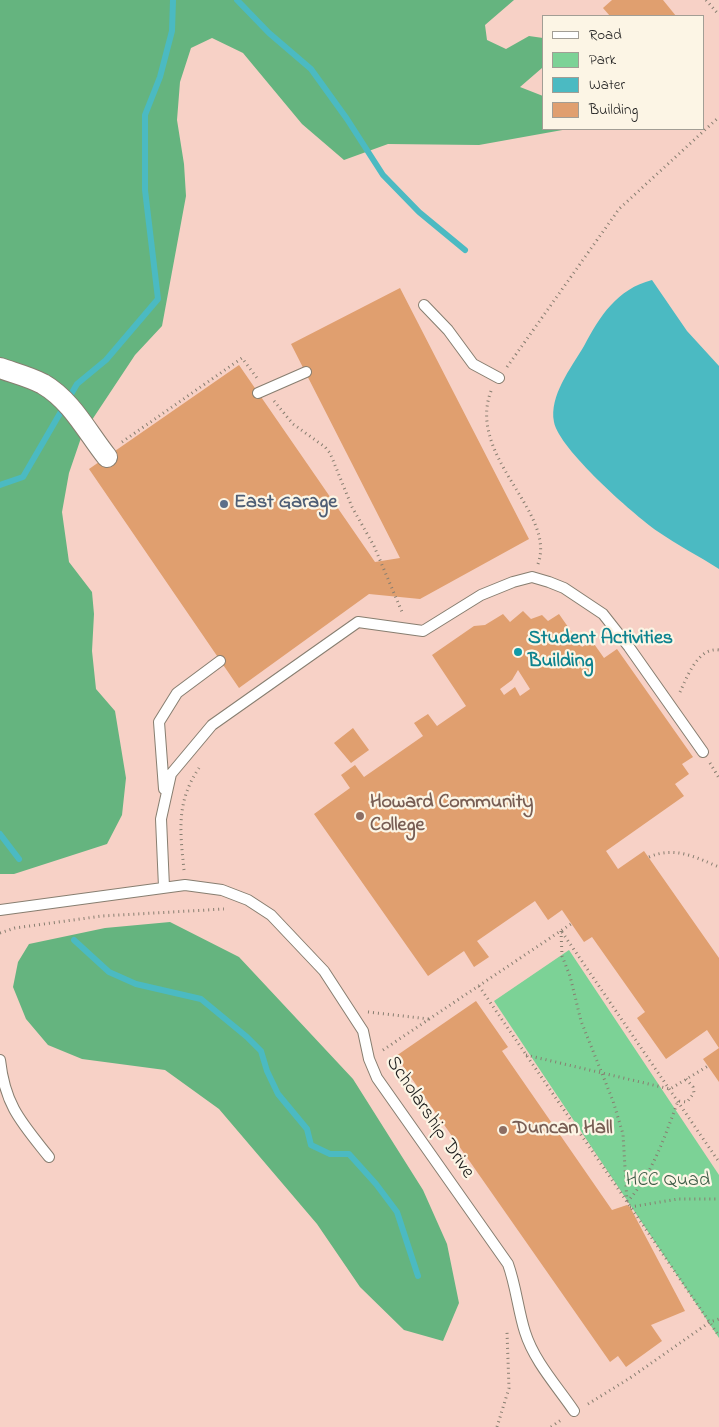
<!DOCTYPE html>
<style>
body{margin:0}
#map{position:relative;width:719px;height:1427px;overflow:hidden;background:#f2e1c3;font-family:"Indie Flower",sans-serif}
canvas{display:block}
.legend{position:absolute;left:542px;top:15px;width:162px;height:115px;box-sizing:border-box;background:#fcf5e5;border:1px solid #a29e95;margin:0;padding:6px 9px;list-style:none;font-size:15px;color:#1c1c1c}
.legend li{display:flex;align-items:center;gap:10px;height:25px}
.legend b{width:25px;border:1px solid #a29e95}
</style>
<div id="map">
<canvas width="719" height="1427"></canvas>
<ul class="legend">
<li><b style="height:6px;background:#fff"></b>Road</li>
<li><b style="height:14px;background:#7cd296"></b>Park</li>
<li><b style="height:14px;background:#4bbac2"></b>Water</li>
<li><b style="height:14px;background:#e09f6f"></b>Building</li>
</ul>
</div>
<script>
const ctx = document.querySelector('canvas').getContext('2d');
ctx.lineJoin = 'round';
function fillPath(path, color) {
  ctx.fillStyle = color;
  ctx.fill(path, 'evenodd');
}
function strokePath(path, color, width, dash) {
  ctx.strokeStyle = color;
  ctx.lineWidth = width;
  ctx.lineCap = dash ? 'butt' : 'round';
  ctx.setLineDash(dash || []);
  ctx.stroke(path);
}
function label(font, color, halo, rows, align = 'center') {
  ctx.font = font + ' "Indie Flower",sans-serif';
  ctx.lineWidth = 4.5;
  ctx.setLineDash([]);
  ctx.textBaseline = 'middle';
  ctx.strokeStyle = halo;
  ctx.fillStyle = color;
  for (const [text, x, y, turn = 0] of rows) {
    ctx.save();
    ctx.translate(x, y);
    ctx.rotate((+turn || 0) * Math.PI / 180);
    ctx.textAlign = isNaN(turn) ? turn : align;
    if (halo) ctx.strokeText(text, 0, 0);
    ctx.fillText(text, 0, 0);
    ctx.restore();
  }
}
fillPath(new Path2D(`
 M30 0H719V1427H0V206ZM543 16H703V129H543Z`), '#f7d1c6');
fillPath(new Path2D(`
 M569 950 719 1175V1338L494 1001Z`), '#7cd296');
fillPath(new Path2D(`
 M0 0H514L485 25 487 40 506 49 529 36 543 38 542 68 520 87 543 96V129H568L479 145 388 144 344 160 302 124 243 53 212 38 191 48 180 82 177 120 184 164 186 196 162 326 135 355 82 435 69 473 62 512 69 562 92 592 94 614 92 651 96 689 115 711 126 778 122 815 107 844 14 874H0Z
 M170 922 239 957 353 1079 423 1190 447 1244 459 1303 443 1341 404 1330 360 1287 317 1224 219 1109 165 1070 82 1059 48 1045 26 1019 13 987 18 962 29 944 105 928Z`), '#65b47f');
fillPath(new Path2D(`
 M652 280 687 331 719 366V569C699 556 677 545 657 531 633 514 559 449 554 422 549 396 571 368 584 346 600 316 617 289 652 280Z`), '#4bbac2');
strokePath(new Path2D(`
 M237 0 269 33 311 69 347 119 383 175 419 212 465 250
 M0 485 23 477 77 384 106 360 158 299 145 190V115L160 77 172 31 173 0
 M0 834 19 859
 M74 940 109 972 136 984 201 999 247 1037 261 1051 267 1071 278 1094 307 1129 311 1145 330 1154H349L376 1184 397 1212 418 1276`), '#4bbac2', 6);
fillPath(new Path2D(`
 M612 0H663L676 16H610L603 8Z
 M400 288 529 539 420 599 369 594 239 688 89 469 239 365 375 562 400 558 291 344Z
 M523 611 531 619 542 615 548 621 559 614 582 647 592 641 604 658 617 649 693 757 682 764 689 774 675 784 684 796 606 851 618 869 644 851 719 958V1048L707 1030 666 1059 637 1018 645 1012 592 937 584 942 562 910 548 920 535 901 477 941 489 957 474 967 464 951 428 976 314 814 350 788 341 775 355 765 364 777 423 736 414 723 428 714 437 726 466 706 432 655 474 626 485 625 503 614 510 622ZM518 670 530 689 520 696 515 687 504 695 500 689 512 680Z
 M353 728 369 750 351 763 334 743Z
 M476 1001 508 1047 502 1051 612 1210 627 1205 630 1207 685 1311 651 1325 662 1341 626 1367 618 1356 610 1362 396 1056Z
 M719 1048V1082L703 1059Z`), '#e09f6f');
const service = new Path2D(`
 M424 305 448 330 473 364 499 378
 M258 393 306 372
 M164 789 159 722 177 693 220 661
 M164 887 161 819 171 774 212 725 358 622 423 631 481 595 513 582 532 577 549 582 564 588 603 614 629 647 703 752
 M0 910 185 885 222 890 248 900 271 915 324 971 363 1031 369 1059 377 1078 508 1264C516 1286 518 1310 525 1332 534 1361 557 1386 574 1411
 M0 1060C5 1106 22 1123 49 1157`);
const minor = new Path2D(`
 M0 368C14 373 30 377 43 384 72 401 87 432 107 457`);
strokePath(service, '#877e70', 12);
strokePath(minor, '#877e70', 22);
strokePath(new Path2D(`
 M706 0 719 15
 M507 367 619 209 719 117
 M491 391C466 457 557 512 538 564
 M274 401 293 424 325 447 330 453 352 507 374 546 402 612
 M122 442 242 358 257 378
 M680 692C687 677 698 647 719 650
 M710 763 719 778
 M649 857C675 846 695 857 719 867
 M184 870C180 831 176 802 199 768
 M561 931 562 956 570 976 581 1021 613 1101 623 1134 627 1202
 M562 932 719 1162
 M0 933 15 928 102 916 224 909
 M479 986 719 1336
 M368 1012 429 1019
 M383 1050 571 924
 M526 1055 670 1089 708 1066
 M627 1202C652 1175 665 1136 678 1101L687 1102 694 1093 693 1087 686 1079
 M630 1207 678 1199H719
 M588 1404 630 1378 710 1322 719 1319
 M497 1427 509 1388 507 1332
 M551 1427 561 1420`), '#877e70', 3, [1, 4]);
strokePath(service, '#fff', 10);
strokePath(minor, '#fff', 20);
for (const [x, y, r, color] of [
 [224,504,5,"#5c6f8a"],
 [518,652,5,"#0f9aa8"],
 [360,816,5,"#8d6e63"],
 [503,1130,5,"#8d6e63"]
]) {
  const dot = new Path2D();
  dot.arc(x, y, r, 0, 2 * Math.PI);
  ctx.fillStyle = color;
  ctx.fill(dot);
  strokePath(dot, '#fcf5e5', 2);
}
label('bold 20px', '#4e5e75', '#fcf5e5', [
 ["East Garage",234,504]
], 'left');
label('bold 20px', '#0d838f', '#fcf5e5', [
 ["Student Activities",528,640],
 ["Building",528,663]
], 'left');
label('bold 20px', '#785e54', '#fcf5e5', [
 ["Howard Community",370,804],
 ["College",370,827],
 ["Duncan Hall",513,1130]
], 'left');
label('20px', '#1c1c1c', '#fcf5e5', [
 ["Scholarship Drive",429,1118,56]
]);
label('20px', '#3e5c47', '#fcf5e5', [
 ["HCC Quad",668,1182]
]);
</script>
